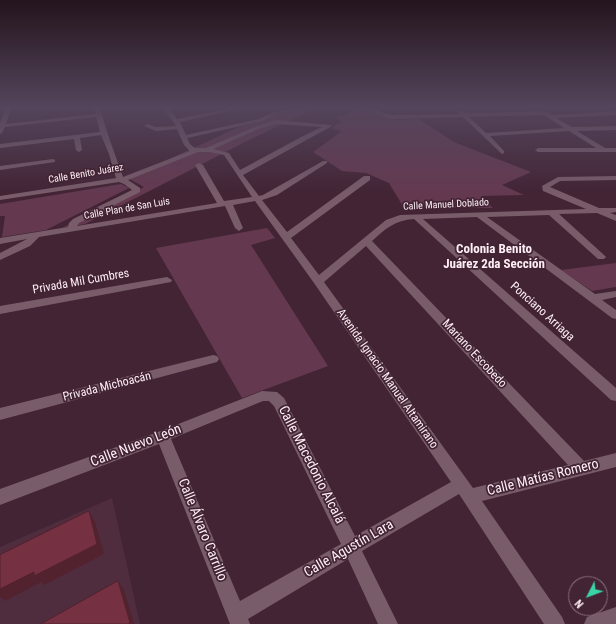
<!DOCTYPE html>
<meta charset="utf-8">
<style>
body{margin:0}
#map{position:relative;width:616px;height:624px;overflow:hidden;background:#422434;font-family:"Roboto Condensed",sans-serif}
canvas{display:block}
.north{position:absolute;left:568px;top:576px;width:40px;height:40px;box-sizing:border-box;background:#422434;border:1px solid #8d7581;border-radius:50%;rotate:228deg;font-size:11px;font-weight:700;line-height:16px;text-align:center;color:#feeef5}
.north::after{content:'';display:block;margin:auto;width:14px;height:18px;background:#3ad4a5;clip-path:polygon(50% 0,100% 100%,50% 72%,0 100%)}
</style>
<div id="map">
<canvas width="616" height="624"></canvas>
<div class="north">N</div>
</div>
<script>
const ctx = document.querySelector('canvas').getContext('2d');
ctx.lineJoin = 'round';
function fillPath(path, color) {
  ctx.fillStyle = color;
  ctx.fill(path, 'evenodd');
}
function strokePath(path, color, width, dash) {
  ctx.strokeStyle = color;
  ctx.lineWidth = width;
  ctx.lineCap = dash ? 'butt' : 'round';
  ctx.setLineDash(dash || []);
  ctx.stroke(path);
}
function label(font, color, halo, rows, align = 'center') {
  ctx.font = font + ' "Roboto Condensed",sans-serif';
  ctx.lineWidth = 3.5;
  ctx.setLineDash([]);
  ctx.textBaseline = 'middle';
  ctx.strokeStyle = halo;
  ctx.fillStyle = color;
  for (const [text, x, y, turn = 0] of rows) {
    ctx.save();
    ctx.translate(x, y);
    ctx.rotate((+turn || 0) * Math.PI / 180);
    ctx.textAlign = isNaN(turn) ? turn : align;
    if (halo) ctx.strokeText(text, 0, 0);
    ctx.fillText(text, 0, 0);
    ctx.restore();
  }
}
fillPath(new Path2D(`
 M112 498 140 624H0V547Z`), '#502c3f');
fillPath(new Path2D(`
 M287 108H316L243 143 85 224 62 228 144 187 128 178 239 127 259 122Z
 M357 108H362L396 120 419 119 454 142 531 172 502 185 524 195 481 196 493 208H404L389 183 366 173 342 171 313 152 342 131 331 128 341 122 337 118Z
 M121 184 129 188 46 230 2 237 5 216H0V204Z
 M267 228 275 238 251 245 328 366 242 398 156 248Z
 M616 263V287L592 291 561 270Z`), '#643950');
fillPath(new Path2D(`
 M5 108H11L6 124 96 114 94 108H100C106 131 115 154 123 177L190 151 184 145 177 129 156 131 144 126 147 124 156 127 176 126 163 108H169L177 119 232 108H243L180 122 186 135 259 119 276 111 279 113 263 121 187 138 190 144 195 148H206L257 126 276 120 331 125 332 126 243 175 259 196 263 195 323 161H327V163L277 195 262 200 287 232 364 176H370V180L291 238 319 275 386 220 400 215 586 209 543 191 542 186 558 177 616 176V180L560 181 550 187 599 208H616V212L610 213 616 215V221L597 213 559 214 604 255 606 257 604 259H598L549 215 487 217 595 294 616 291V297L602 300 616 310V319L612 318 477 217 423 219 616 388V401L611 400 414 219C395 220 385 229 372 241L584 461 616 453V467L482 501 562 617 565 624H544L459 494 362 551 398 624H378L348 559 248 619 250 624H230L159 444 0 505V489L158 432 262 391 277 392 284 398 355 536 451 482 314 283 255 201 233 205 243 228 239 231 235 228 225 206 39 237 30 246 0 260V253L27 239 0 244V238L68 227 69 223 73 219 132 190 124 184 119 182 0 200V196L116 178 109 154 101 135 80 138 82 150 79 152 76 150 74 139 0 148V144L100 132 96 117 5 127 2 133 0 134V123ZM276 124 322 127 303 136 240 170 229 153 213 149 261 128ZM198 152H210L224 155 252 197 224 201 203 165 199 163 195 165 217 203 77 226 79 223 140 192V188L128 180ZM366 246 568 465 473 488 324 282ZM263 401H269L274 406 341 544 240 601 171 439Z
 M361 108H369L391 115 459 114 458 112 461 110 466 113 545 111 552 115 616 111V115L556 118 572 127 616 126V130L577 131 605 148H616V152H538L535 150 538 148H596L569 131 490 136 504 151V153L502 154 463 117 391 119ZM544 115 564 128 486 133 469 117Z
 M53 159 55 160V162L0 170V166Z
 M167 277 172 280 171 282 0 314V306Z
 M213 355 217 356 219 359 217 362 0 420V408Z
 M616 607V624H584L587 617Z`), '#795c6a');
fillPath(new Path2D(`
 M89 511 95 522 104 554 44 585 41 582 5 601 0 597V589L34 572Z
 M118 581 124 590 134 624H128Z`), '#52222e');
const building = new Path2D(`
 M89 511 97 544 34 576V572L0 589V555Z
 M118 581 130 623 128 624H41Z`);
fillPath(building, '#753141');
strokePath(building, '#52222e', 1);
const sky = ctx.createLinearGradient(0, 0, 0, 195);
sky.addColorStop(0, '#24141d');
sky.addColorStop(0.55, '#54455c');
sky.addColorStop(1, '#54455c00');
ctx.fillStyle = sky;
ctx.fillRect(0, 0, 616, 195);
label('10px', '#feeef5', '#422434', [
 ["Calle Benito Juárez",86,174,-10],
 ["Calle Manuel Doblado",446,205,-3],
 ["Calle Plan de San Luis",127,209,-10]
]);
label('12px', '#feeef5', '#422434', [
 ["Privada Mil Cumbres",81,282,-10],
 ["Ponciano Arriaga",542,312,42],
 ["Mariano Escobedo",474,354,47],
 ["Avenida Ignacio Manuel Altamirano",387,379,55],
 ["Privada Michoacán",107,387,-14]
]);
label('bold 13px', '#feeef5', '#422434', [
 ["Colonia Benito",494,250],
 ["Juárez 2da Sección",494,265]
]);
label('14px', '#feeef5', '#422434', [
 ["Calle Nuevo León",136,446,-21],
 ["Calle Macedonio Alcalá",311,465,63],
 ["Calle Matías Romero",543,478,-14],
 ["Calle Álvaro Carrillo",202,530,68],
 ["Calle Agustín Lara",349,549,-30]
]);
</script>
